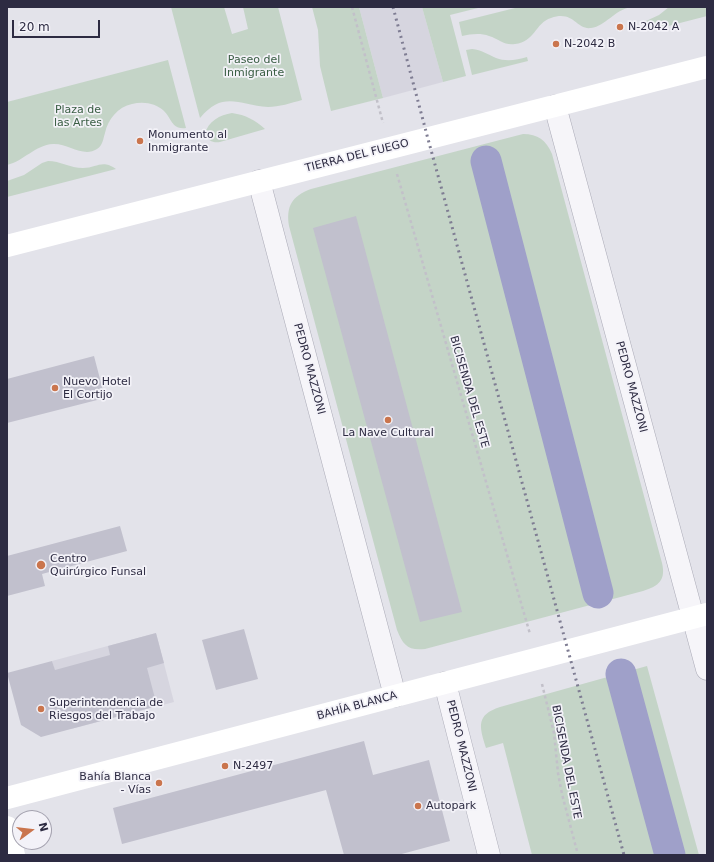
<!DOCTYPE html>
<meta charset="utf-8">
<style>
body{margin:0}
#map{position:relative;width:714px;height:862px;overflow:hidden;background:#e3e3ea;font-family:"DejaVu Sans",sans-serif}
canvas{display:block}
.frame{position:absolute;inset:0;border:8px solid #2d2b42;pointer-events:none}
.north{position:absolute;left:12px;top:810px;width:40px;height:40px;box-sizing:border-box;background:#f3f2f8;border:1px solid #a4a2af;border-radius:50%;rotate:75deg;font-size:11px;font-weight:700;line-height:16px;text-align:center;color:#2d2b42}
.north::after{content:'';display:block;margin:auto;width:14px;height:18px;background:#ca754d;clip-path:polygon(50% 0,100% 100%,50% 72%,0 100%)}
.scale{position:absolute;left:12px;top:20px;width:88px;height:18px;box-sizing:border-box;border:2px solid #2d2b42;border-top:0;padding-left:5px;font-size:12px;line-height:14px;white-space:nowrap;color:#2d2b42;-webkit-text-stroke:3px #f3f2f8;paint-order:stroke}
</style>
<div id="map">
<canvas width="714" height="862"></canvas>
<div class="frame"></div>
<div class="north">N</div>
<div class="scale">20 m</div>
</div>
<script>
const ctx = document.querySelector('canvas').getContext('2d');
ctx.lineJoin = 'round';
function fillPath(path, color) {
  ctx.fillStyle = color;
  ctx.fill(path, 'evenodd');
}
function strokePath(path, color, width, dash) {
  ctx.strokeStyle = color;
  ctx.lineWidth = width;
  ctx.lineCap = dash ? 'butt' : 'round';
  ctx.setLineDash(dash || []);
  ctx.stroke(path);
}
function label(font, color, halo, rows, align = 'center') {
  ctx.font = font + ' "DejaVu Sans",sans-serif';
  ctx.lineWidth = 3.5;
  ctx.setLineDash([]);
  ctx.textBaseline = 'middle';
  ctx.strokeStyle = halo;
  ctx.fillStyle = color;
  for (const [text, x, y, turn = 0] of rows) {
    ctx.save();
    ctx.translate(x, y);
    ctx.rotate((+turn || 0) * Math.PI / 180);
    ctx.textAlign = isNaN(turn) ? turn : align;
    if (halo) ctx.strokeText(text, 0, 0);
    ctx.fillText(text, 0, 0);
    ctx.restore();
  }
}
fillPath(new Path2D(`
 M359 7H422L443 82 383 98Z
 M156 633 174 702 71 729 52 661Z`), '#d6d5df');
fillPath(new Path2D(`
 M171 7H224L232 34 248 29 243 7H278L302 100C291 103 279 107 268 107 239 105 223 90 200 118Z
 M312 7H359L383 98 331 111 320 66 318 30Z
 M422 7H482L450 15 466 76 443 82Z
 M519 7H631C614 10 606 26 591 28 576 30 574 10 551 18 535 23 535 42 515 44 505 46 499 39 489 36 481 33 471 34 462 36L459 22Z
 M669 7H707V16L649 31 646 21 659 15Z
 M472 49C482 50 487 54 496 58 506 62 517 60 527 57L528 61 472 75 466 50Z
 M168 60 186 128C172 130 172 119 164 111 156 103 143 101 132 104 118 107 108 119 105 133 103 139 103 145 97 149 83 158 68 143 53 144 35 145 24 161 7 165V102Z
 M232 113C246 115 255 120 265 129L220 142C213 143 208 141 205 134 208 121 220 115 232 113Z
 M523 134C538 134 546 140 552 154L662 563C666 580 659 586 643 591L425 649C408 651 403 645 397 630L289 226C286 206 292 196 311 189Z
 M48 161C60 161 70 168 83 168 97 168 102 159 116 169L7 197V181L24 175 42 163Z
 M647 666 699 855H532L503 743 486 748C479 726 476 715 500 707Z`), '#c4d4c7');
strokePath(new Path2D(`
 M486 161 598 593
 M621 674 670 855`), '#9fa0c9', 31);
fillPath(new Path2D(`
 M356 216 462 612 420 622 313 228Z
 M94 356 105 398 7 423V379Z
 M120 526 127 551 42 574 45 586 7 596V556Z
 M244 629 258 679 216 690 202 640Z
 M156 633 164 663 147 668 157 706 41 737 21 725 7 673 52 661 55 670 110 655 108 646Z
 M364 741 373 775 429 760 450 841 398 855H344L326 790 122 844 113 808Z`), '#c1c0cd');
const street = new Path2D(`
 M555 106 707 669
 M259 181 395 696
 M445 683 489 855`);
strokePath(street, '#acacb8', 23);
strokePath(new Path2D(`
 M352 7 383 123
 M397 174 530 634
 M542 684 554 733 558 773 562 794 578 855`), '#c2c0c9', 2.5, [3, 3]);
strokePath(street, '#f6f5f9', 22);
strokePath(new Path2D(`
 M7 246 707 67
 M7 798 707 614
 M7 827 14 855`), '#fff', 22);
strokePath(new Path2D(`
 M393 7 428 139 624 855`), '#7f7d93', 3, [2, 4]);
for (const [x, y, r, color] of [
 [620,27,4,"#ca754d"],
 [556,44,4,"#ca754d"],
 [140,141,4,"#ca754d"],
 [55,388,4,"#ca754d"],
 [388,420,4,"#ca754d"],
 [41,565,5,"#ca754d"],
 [41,709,4,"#ca754d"],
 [225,766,4,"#ca754d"],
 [159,783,4,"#ca754d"],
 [418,806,4,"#ca754d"]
]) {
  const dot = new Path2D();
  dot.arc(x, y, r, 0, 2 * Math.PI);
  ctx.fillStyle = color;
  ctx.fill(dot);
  strokePath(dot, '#f3f2f8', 1.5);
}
label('11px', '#2d2b42', '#f3f2f8', [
 ["N-2042 A",628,27],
 ["N-2042 B",564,44],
 ["Monumento al",148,135],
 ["Inmigrante",148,148],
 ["Nuevo Hotel",63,382],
 ["El Cortijo",63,395],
 ["La Nave Cultural",388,433,"center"],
 ["Centro",50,559],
 ["Quirúrgico Funsal",50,572],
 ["Superintendencia de",49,703],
 ["Riesgos del Trabajo",49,716],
 ["N-2497",233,766],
 ["Bahía Blanca",151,777,"right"],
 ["- Vías",151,790,"right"],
 ["Autopark",426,806]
], 'left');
label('11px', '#395d43', '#f3f2f8', [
 ["Paseo del",254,60],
 ["Inmigrante",254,73],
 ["Plaza de",78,110],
 ["las Artes",78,123]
]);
label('11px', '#2d2b42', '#f3f2f8', [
 ["TIERRA DEL FUEGO",357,156,-14],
 ["PEDRO MAZZONI",309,369,75],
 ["PEDRO MAZZONI",631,387,75],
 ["BICISENDA DEL ESTE",469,392,74],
 ["BAHÍA BLANCA",357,706,-15],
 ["PEDRO MAZZONI",461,746,76],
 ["BICISENDA DEL ESTE",566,762,79]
]);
</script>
